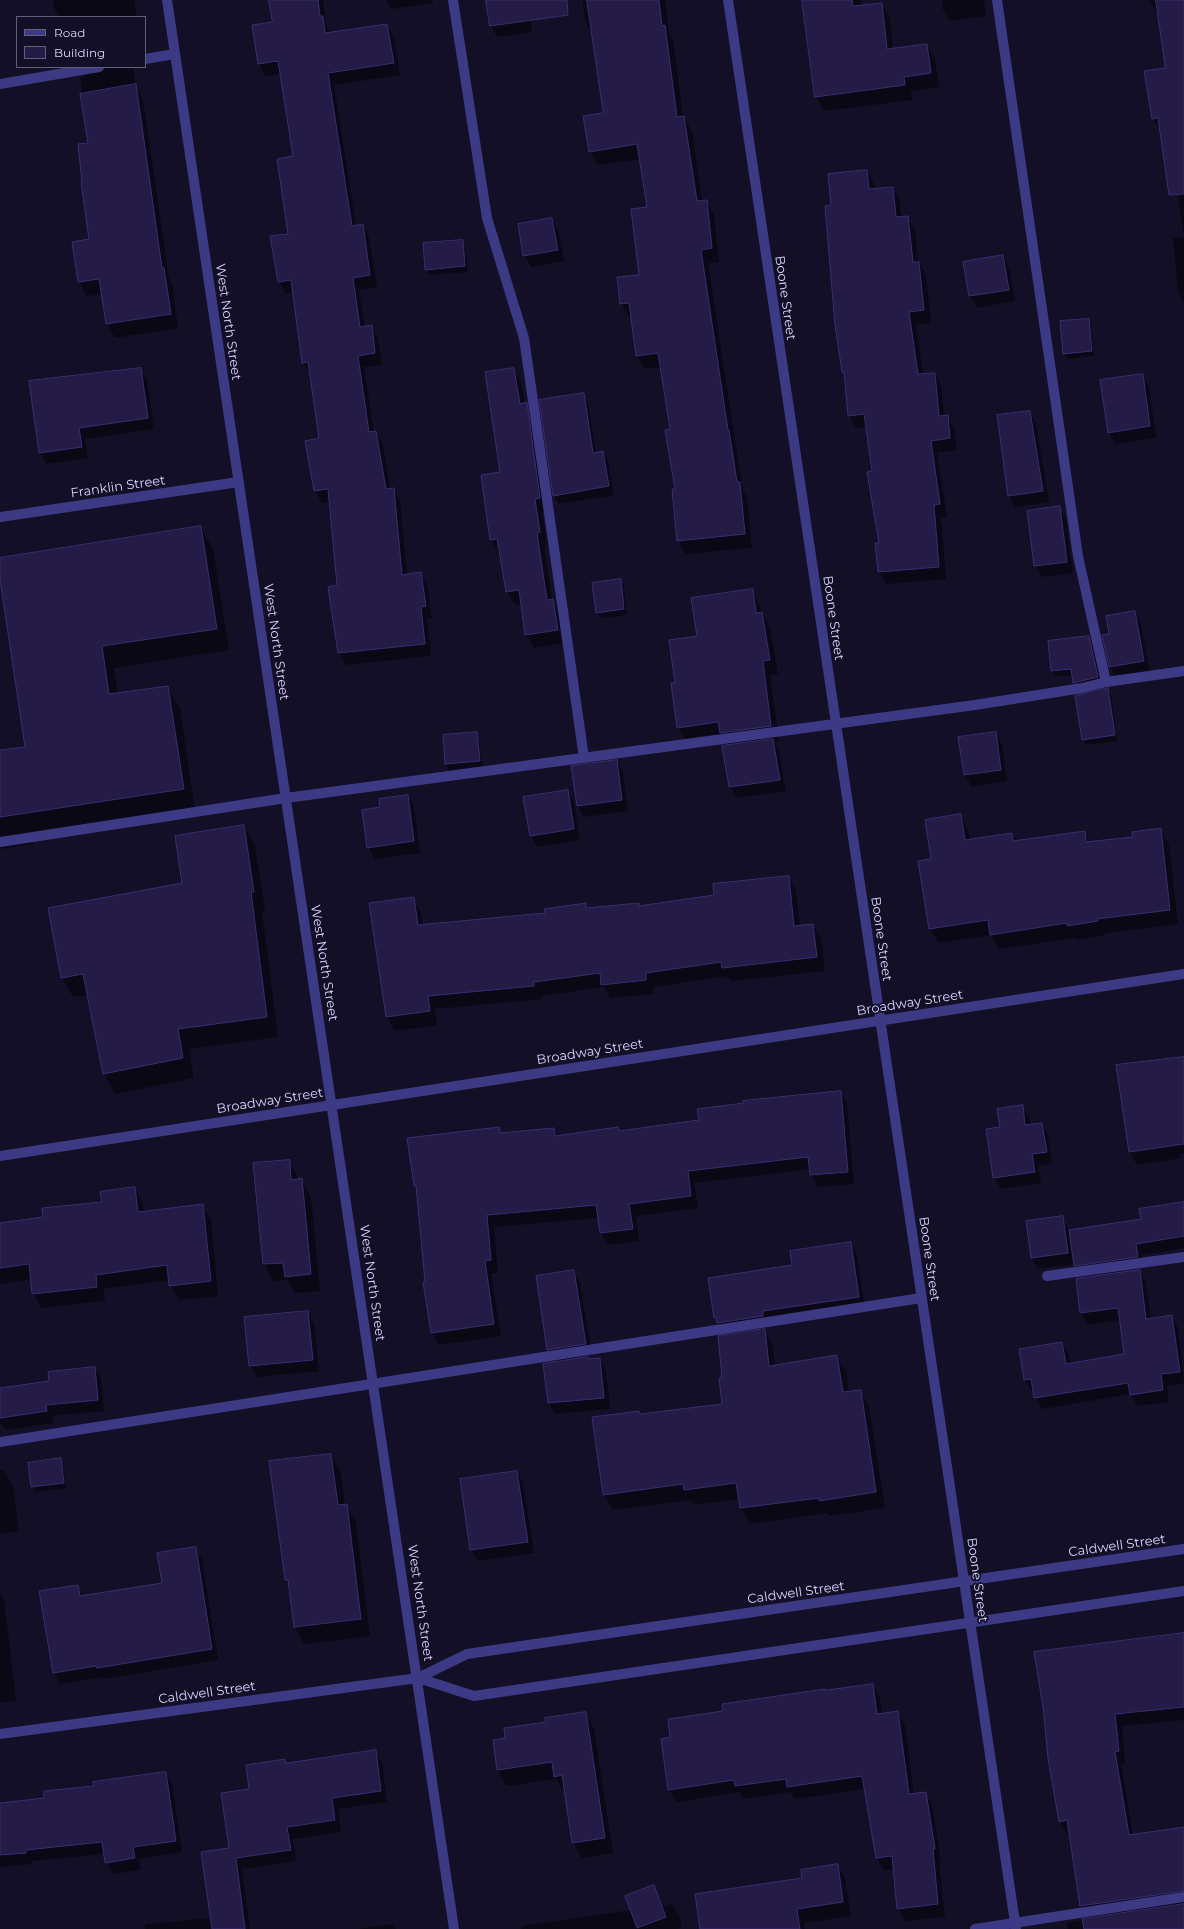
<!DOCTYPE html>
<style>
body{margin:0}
#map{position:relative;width:1184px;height:1929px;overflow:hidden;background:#130f26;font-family:Montserrat,sans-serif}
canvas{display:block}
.legend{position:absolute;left:16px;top:16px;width:130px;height:52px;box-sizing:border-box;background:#130f26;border:1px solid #625e7d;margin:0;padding:5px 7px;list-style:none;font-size:12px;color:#d9d4ff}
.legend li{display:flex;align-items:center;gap:8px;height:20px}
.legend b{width:20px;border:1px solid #625e7d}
</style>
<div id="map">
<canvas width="1184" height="1929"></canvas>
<ul class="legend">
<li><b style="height:5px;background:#3d3a85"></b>Road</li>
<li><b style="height:11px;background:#241b47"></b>Building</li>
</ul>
</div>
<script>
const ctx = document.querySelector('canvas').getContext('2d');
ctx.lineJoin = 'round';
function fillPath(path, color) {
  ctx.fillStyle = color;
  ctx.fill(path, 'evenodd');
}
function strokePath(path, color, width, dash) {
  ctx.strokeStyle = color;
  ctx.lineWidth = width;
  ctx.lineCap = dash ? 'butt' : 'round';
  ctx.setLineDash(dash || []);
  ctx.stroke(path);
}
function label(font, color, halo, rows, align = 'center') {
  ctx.font = font + ' Montserrat,sans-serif';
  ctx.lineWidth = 3.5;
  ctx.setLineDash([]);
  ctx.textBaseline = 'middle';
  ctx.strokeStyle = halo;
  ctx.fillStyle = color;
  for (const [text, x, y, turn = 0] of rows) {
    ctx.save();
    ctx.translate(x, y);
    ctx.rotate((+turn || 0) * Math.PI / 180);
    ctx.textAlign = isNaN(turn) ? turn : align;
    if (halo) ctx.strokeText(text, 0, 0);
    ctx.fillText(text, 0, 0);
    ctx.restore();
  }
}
fillPath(new Path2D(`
 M53 0H134L137 17H59L54 8Z
 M270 0H323L326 23 330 34 387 25 394 37 400 75 334 85 356 226 363 225 369 237 377 287 359 290 365 327 371 326 378 338 382 365 364 367 374 433 376 432 383 444 390 489H393L400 501 407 575 420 573 427 585 432 618H427L431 656 346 665 339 653 329 588 339 586 330 501 322 503 315 491 320 439 310 374 303 362 294 292 286 294 279 282 289 234 294 157 281 74 265 76 259 64 273 23Z
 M386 0H433V3L392 9Z
 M487 0H528L532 32 497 37 491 26Z
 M583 0H665L669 33 673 40 683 117 692 131 702 201H706L714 215 719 262 708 263 735 441 743 491 747 497 752 548 686 554 678 541 671 430 661 367 645 369 637 356 632 317H629L621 304 640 276 648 208 641 159 598 165 590 152 604 113 593 35 585 22Z
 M803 0H861L862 6 881 4 890 18 893 49 927 45 935 59 939 87 911 91 912 100 824 111 816 97Z
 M942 0H984L986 16 950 21 943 10Z
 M1184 0V236L1176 185 1161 130 1152 118 1171 68 1158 16 1149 0Z
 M79 67H133L136 87 143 100 169 278 172 283 178 328 115 338 107 323 102 294 87 296 79 282 90 240 84 183 89 144 80 78 85 77Z
 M867 171 874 184 875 190 892 188 900 200 901 217H907L915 229 918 262 926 275 931 323 916 324 923 375 934 374 941 386 944 416H947L954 428 957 450 937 453 947 517 941 518 946 579 886 584 879 572 880 544 866 427 856 428 849 415 846 376 843 372 832 206Z
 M552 219 558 230 564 261 531 267 524 255Z
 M1184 237V302L1178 292 1173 238Z
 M462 241 465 246 468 272 429 275 426 270Z
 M1003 256 1009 268 1015 301 977 308 970 296 965 263Z
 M1088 320 1091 325 1094 356 1067 359 1064 353Z
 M140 369 147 380 154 429 85 439 88 458 47 464 40 453 30 382Z
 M514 369 521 383 525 404 534 417 547 511 542 512 547 546H544L552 601 560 614 565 643 534 648 526 635 522 604 515 605 507 592 501 552 498 553 491 539Z
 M1142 375 1149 386 1156 438 1115 444 1109 433Z
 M583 394 588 403 596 453 603 452 608 461 614 495 559 504 554 495Z
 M1029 412 1036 424 1049 502 1015 507 1009 495Z
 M1059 507 1066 519 1073 573 1042 577 1035 565Z
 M201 528 213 549 229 650 114 668 118 694 167 687 180 708 195 810 32 835 34 844 0 849V751L27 748 0 572V559Z
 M621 580 624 586 627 615 600 618 597 612Z
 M752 590 770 628 778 674 770 675 779 741H774L779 751 786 791 737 798 730 786 728 746 723 737 687 742 678 727 676 684 698 637Z
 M1135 612 1141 624 1150 673 1117 679 1110 667 1103 636 1110 635Z
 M1089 637 1092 643 1101 683 1077 688 1073 675 1055 676 1052 671Z
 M1108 689 1111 695 1117 741 1086 745 1083 740Z
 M476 733 479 739 482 766 449 770 446 764 444 736Z
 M995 733 1002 745 1007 781 972 787 965 775 960 738Z
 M616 761 623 772 628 811 584 817 578 806Z
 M567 791 574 803 580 840 537 847 531 836Z
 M408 796 414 807 420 853 375 859 368 847 381 808Z
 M960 815 968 830 970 840 1012 834 1016 842 1084 832 1090 843 1134 838 1160 829 1169 844 1178 924 1105 933V935L1076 940 1075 938 999 949 991 935 939 943 930 929 932 859Z
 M244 826 255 846 265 911 262 912 278 1037 189 1049 194 1078 115 1094 104 1074 88 995 73 997 62 977 183 884Z
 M788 877 796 891 800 927 813 925 821 939 825 971 731 981 728 976 653 987 654 994 610 998 604 987 541 996V999L435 1009 437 1025 395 1031 387 1017 413 898 421 912 423 926 546 914 585 904 588 908 639 904 640 907 715 896Z
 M1184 1058V1154H1180L1181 1158 1137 1165 1130 1152 1117 1066Z
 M840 1092 847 1104 854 1184 818 1187 811 1175V1169L694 1183 698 1208 636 1216 639 1241 608 1245 601 1233 599 1218 494 1227 498 1273H491L501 1336 439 1345 432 1333 425 1283H426L418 1192 415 1186 408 1139 498 1128 502 1134 554 1129 558 1137 617 1128 620 1132 700 1121Z
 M1022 1106 1029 1118 1030 1126 1042 1124 1048 1135 1052 1163 1038 1166 1041 1183 1001 1189 994 1178 1001 1128Z
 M289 1161 299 1180H301L311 1197 320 1291 295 1293 288 1280 273 1281 264 1264 254 1164Z
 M135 1188 143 1203 144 1212 202 1205 211 1220 218 1296 179 1300 170 1285V1280L103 1289 105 1301 42 1308 33 1293 32 1279 0 1284V1224L44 1218 103 1203Z
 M1184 1203V1248L1141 1255 1143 1267 1081 1276 1075 1264 1038 1269 1032 1258 1062 1217 1069 1231 1142 1220Z
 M850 1243 857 1255 865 1308 769 1323V1327L763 1328 773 1346 775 1366 836 1356 846 1372 849 1393 860 1391 869 1407 885 1508 829 1516 828 1513 750 1524 741 1508 740 1499 694 1505 691 1500 613 1510 604 1495 641 1415 723 1404 725 1336 715 1318 793 1266Z
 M573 1271 580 1283 592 1355 586 1356 589 1360 600 1359 606 1370 610 1409 555 1414 549 1403 544 1365 582 1359 581 1357 555 1361 548 1349Z
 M1139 1271 1146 1282 1151 1319 1171 1316 1178 1328 1184 1383 1167 1386 1169 1402 1137 1406 1131 1394 1042 1409 1035 1397 1034 1390 1032 1391 1025 1379 1062 1343 1069 1354 1070 1364 1125 1355 1120 1320 1088 1325 1081 1313 1077 1279Z
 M307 1312 314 1323 319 1371 257 1377 250 1366Z
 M94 1368 101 1379 104 1411 52 1416 53 1423 6 1430 0 1422V1389L50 1382Z
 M331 1455 341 1472 345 1505H346L356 1522 370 1636 304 1644 295 1627 290 1587 286 1580Z
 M60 1459 63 1465 66 1488 35 1492 32 1487 29 1464Z
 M3 1469 13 1486 19 1531 0 1534V1470Z
 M517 1472 523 1483 534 1553 478 1561 471 1550 461 1480Z
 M195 1548 202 1559 218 1660 104 1679 103 1677 60 1684 54 1672 77 1586 83 1596 163 1584Z
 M0 1593 4 1599 16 1701 0 1703Z
 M1184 1634V1720L1122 1726 1125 1764H1121L1133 1835 1184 1828V1929H1068L1067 1923 1089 1919 1081 1906 1070 1833 1067 1834 1060 1821 1049 1759Z
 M873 1685 880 1698 882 1714 897 1712 905 1725 914 1795 925 1793 932 1805 941 1861 939 1862 945 1917 905 1921 898 1908 894 1869 884 1871 877 1858 865 1789 795 1799 791 1792 743 1799 740 1792 677 1802 669 1789 671 1738 724 1711 825 1691Z
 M585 1713 594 1729 613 1853 582 1858 573 1842 566 1792H564L556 1779 507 1786 498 1770 494 1741 506 1739Z
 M375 1751 382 1763 387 1802 338 1809 341 1832 293 1839 296 1861 242 1869 250 1929H145V1924L212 1918 230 1849 250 1790 284 1760 286 1764Z
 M166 1773 172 1784 182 1852 139 1859 141 1870 113 1874 106 1862 105 1854 32 1861V1864L0 1867V1804L45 1799 95 1787Z
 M837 1865 845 1879 851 1916 804 1923 805 1929H701L803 1879Z
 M653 1886 664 1906 672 1904 680 1918 682 1927 678 1929H521V1926L631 1910Z
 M393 1924 396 1929H358Z`), '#0007');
const building = new Path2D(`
 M269 0H318L320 16H323L325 33 387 24 394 63 328 73 352 226 363 224 370 275 353 278 360 327 372 325 375 353 358 356 369 432 376 431 386 489 394 488 402 575 421 572 426 606 421 607 425 644 338 653 328 587 337 585 328 489 314 491 305 441 319 438 308 362 302 363 291 280 278 282 270 236 288 234 277 159 293 156 278 61 258 64 252 25 272 22Z
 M486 0H567L568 15 490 26Z
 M587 0H659L662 26 665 25 677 117 684 116 697 201 707 200 712 248 701 250 728 430H729L737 482H740L745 534 677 541 672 489H675L665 430 670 429 658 353 636 356 629 303 620 304 617 277 639 275 631 209 647 207 637 144 589 152 583 116 603 113Z
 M802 0H852L853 6 882 3 887 49 927 44 931 73 904 77 905 85 815 97Z
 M1156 0H1184V194L1169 195 1158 118 1152 119 1144 71 1165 68Z
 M136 84 162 268H164L171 314 106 324 99 279 78 282 72 242 89 239 81 182H82L78 144 88 143 80 94Z
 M867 170 869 189 893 187 896 217 908 216 913 262H919L924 310 909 312 918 374 935 373 939 416 948 415 950 438 931 441 940 504 934 505 939 567 878 572 875 543H879L867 472 872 471 864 414 848 416 844 372H842L835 325 825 206 831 205 828 174Z
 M552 218 558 250 523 256 518 224Z
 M463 240 465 266 425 270 423 243Z
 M1003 255 1009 290 969 296 963 262Z
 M1089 319 1092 351 1063 354 1060 321Z
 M141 368 148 418 79 428 82 447 39 453 29 381Z
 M514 368 520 404 527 402 540 498 535 499 540 532 537 533 547 600 553 599 558 630 525 635 519 590 506 592 497 539 490 540 481 475 500 472 485 372Z
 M1143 374 1150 426 1108 433 1100 380Z
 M584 393 593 453 603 451 609 486 553 496 539 400Z
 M1030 411 1043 491 1008 496 997 415Z
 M1060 506 1067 562 1034 566 1027 511Z
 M201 526 217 629 102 646 109 694 168 686 184 789 0 817V750L25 747 0 579V558Z
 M621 579 624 609 596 613 592 583Z
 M753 589 756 613 762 612 770 660 763 661 771 726 720 733 718 722 677 728 671 683H675L669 640 697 636 691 598Z
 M1135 611 1144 661 1109 667 1102 635 1109 634 1106 616Z
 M1089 636 1098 677 1073 683 1071 669 1051 671 1048 641Z
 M1108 688 1115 735 1082 740 1075 696Z
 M477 732 480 761 445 764 443 735Z
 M996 732 1001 770 964 775 958 737Z
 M773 739 780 780 729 787 722 746Z
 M617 760 622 800 577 806 571 766Z
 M568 790 574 829 530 836 523 797Z
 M408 795 414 841 367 848 362 810 380 807 379 799Z
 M961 814 965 840 1012 833 1013 841 1085 831 1086 842 1133 837 1132 832 1161 828 1170 910 1097 919 1098 921 1067 926V923L990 935 988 920 929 929 918 861 931 859 925 820Z
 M244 825 254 892H251L267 1017 178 1029 183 1058 103 1074 83 974 61 978 48 908 182 883 175 836Z
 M789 876 794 926 813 924 817 957 722 968 721 962 646 973V980L601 985 600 973 534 982V986L428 996 430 1011 386 1017 369 903 414 897 418 925 545 913 544 909 586 903V908L639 903V906L714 895 713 884Z
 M1184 1057V1144L1129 1152 1116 1065Z
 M841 1091 848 1172 810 1175 808 1157 688 1171 691 1196 629 1204 633 1229 600 1233 596 1205 487 1215 491 1260 485 1261 494 1324 431 1333 423 1282H425L416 1186H414L407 1138 499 1127 500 1133 554 1128 555 1136 618 1127 619 1131 699 1120 697 1109 744 1103 743 1101Z
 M1023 1105 1025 1125 1042 1123 1047 1152 1032 1154 1035 1172 993 1178 986 1129 1000 1127 997 1109Z
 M290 1160 291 1180 302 1178 311 1274 285 1277 283 1263 263 1264 253 1163Z
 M135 1187 138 1212 203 1204 211 1281 169 1286 167 1265 96 1275 97 1287 32 1294 29 1264 0 1268V1223L43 1217 42 1208 102 1202 100 1192Z
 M1184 1202V1236L1136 1244 1138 1257 1074 1266 1069 1230 1141 1219 1139 1209Z
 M1063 1216 1068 1253 1031 1258 1026 1221Z
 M851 1242 859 1297 763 1311V1316L717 1323 716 1318H714L708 1278 792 1265 790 1251Z
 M574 1270 586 1344 547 1350 536 1276Z
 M1140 1270 1146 1319 1172 1315 1180 1372 1161 1374 1163 1390 1130 1395 1128 1383 1034 1398 1031 1379 1024 1380 1019 1349 1062 1342 1066 1364 1124 1354 1118 1308 1080 1313 1076 1279Z
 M308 1311 313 1360 249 1366 244 1317Z
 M765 1329 769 1366 837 1355 843 1392 861 1390 876 1492 819 1501V1498L740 1508 736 1483 684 1490 683 1484 603 1495 592 1417 639 1411 640 1414 722 1404 719 1378 722 1377 718 1336Z
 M588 1357V1359L600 1358 604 1398 548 1403 543 1364Z
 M95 1367 98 1400 46 1405 47 1411 0 1418V1388L49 1381 48 1372Z
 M331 1454 338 1505 347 1504 361 1619 294 1627 288 1580H285L269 1461Z
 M61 1458 64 1483 31 1487 28 1463Z
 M517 1471 528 1542 470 1550 460 1479Z
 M196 1547 212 1649 97 1668 96 1666 53 1673 39 1591 78 1585 80 1596 162 1583 157 1553Z
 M1184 1633V1707L1115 1714 1119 1751 1115 1752 1129 1835 1184 1827V1891L1080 1906 1067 1820 1059 1822 1048 1758 1043 1707 1034 1652Z
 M873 1684 877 1714 898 1711 909 1794 926 1792 935 1849H933L938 1904 897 1909 892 1856 876 1858 862 1776 787 1787 786 1779 735 1786 734 1780 668 1790 661 1739 670 1737 668 1719 723 1711 722 1704 825 1689V1690Z
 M586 1712 605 1838 572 1843 562 1775 554 1777 552 1762 497 1770 493 1740 505 1738 504 1728 546 1722 545 1718Z
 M376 1750 381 1791 332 1798 335 1820 287 1827 291 1850 236 1858 245 1929H212L201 1852 229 1848 221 1793 249 1789 246 1765 285 1759V1763Z
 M166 1772 176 1841 133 1847 135 1858 105 1863 102 1842 26 1850V1853L0 1855V1803L44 1798V1791L94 1786 93 1782Z
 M838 1864 843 1902 797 1909 800 1929H700L695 1894 802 1878 801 1870Z
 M654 1885 666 1917 637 1928 625 1896Z
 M1184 1904V1929H1084L1082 1919Z`);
fillPath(building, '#241b47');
strokePath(building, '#3b2d73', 1);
strokePath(new Path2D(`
 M167 0 454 1929
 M453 0 487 218 524 338 584 758
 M728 0 1016 1929
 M997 0 1078 556 1106 682 1184 671
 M145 59 175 54
 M0 84 99 67
 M0 517 239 482
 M0 842 286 798 975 705 1082 688 1106 682
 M0 1156 1184 974
 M1047 1276 1184 1257
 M0 1442 921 1298
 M418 1678 474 1696 1184 1591
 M0 1734 418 1678 467 1654 1184 1549
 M975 1929 1184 1897`), '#3d3a85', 10);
label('13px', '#d9d4ff', '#130f26', [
 ["Boone Street",785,298,82],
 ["West North Street",228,322,82],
 ["Franklin Street",118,487,-8],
 ["Boone Street",833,618,82],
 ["West North Street",276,642,82],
 ["Boone Street",881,939,82],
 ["West North Street",324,963,81],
 ["Broadway Street",910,1003,-9],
 ["Broadway Street",590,1052,-9],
 ["Broadway Street",270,1101,-9],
 ["Boone Street",929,1259,82],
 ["West North Street",372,1283,82],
 ["Caldwell Street",1117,1546,-8],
 ["Boone Street",977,1580,82],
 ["Caldwell Street",796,1593,-8],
 ["West North Street",420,1603,82],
 ["Caldwell Street",207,1693,-8]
]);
</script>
